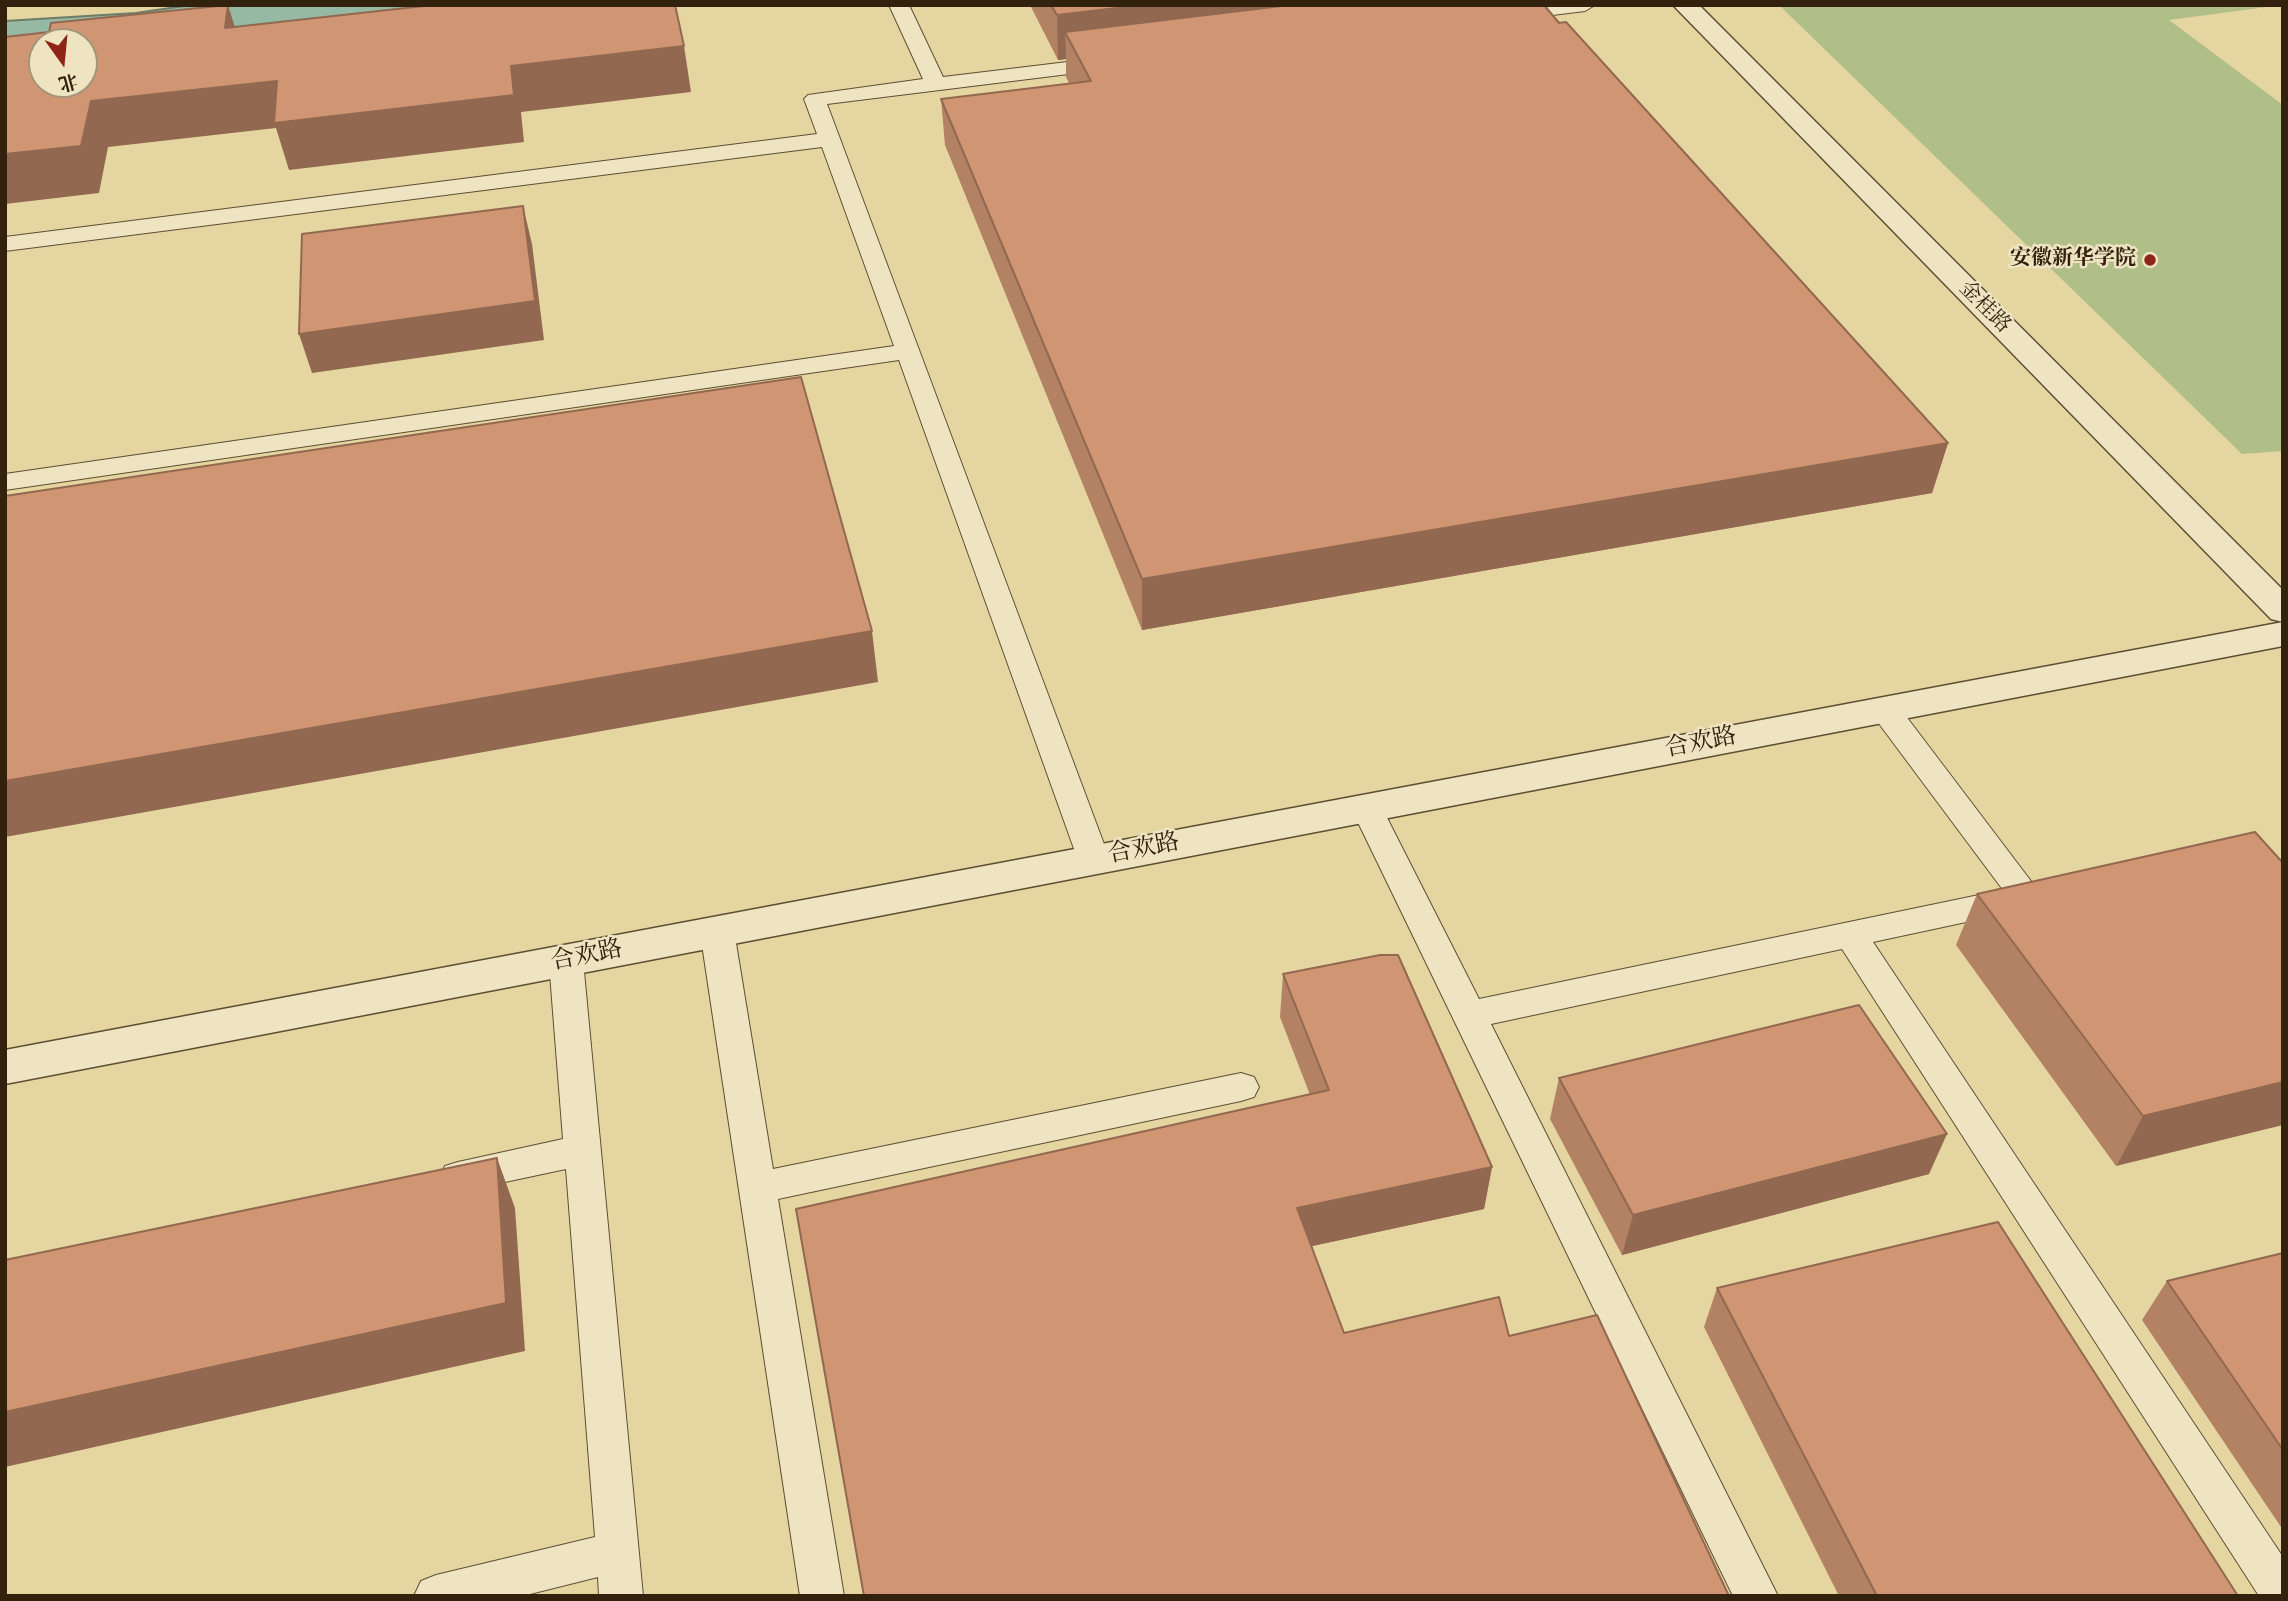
<!DOCTYPE html>
<meta charset="utf-8">
<style>
body{margin:0}
#map{position:relative;width:2288px;height:1601px;overflow:hidden;background:#e5d5a1;font-family:"IM FELL DW Pica","Noto Serif SC",serif}
canvas{display:block}
.frame{position:absolute;inset:0;border:7px solid #31210d;pointer-events:none}
.north{position:absolute;left:28px;top:28px;width:70px;height:70px;box-sizing:border-box;background:#eee4c2;border:2px solid #a2967a;border-radius:50%;rotate:165deg;font-size:19px;font-weight:700;line-height:28px;text-align:center;color:#31210d}
.north::after{content:'';display:block;margin:auto;width:24px;height:32px;background:#8f2418;clip-path:polygon(50% 0,100% 100%,50% 72%,0 100%)}
</style>
<div id="map">
<canvas width="2288" height="1601"></canvas>
<div class="frame"></div>
<div class="north">北</div>
</div>
<script>
const ctx = document.querySelector('canvas').getContext('2d');
ctx.lineJoin = 'round';
function fillPath(path, color) {
  ctx.fillStyle = color;
  ctx.fill(path, 'evenodd');
}
function strokePath(path, color, width, dash) {
  ctx.strokeStyle = color;
  ctx.lineWidth = width;
  ctx.lineCap = dash ? 'butt' : 'round';
  ctx.setLineDash(dash || []);
  ctx.stroke(path);
}
function label(font, color, halo, rows, align = 'center') {
  ctx.font = font + ' "IM FELL DW Pica","Noto Serif SC",serif';
  ctx.lineWidth = 5;
  ctx.setLineDash([]);
  ctx.textBaseline = 'middle';
  ctx.strokeStyle = halo;
  ctx.fillStyle = color;
  for (const [text, x, y, turn = 0] of rows) {
    ctx.save();
    ctx.translate(x, y);
    ctx.rotate((+turn || 0) * Math.PI / 180);
    ctx.textAlign = isNaN(turn) ? turn : align;
    if (halo) ctx.strokeText(text, 0, 0);
    ctx.fillText(text, 0, 0);
    ctx.restore();
  }
}
fillPath(new Path2D(`
 M1779 5H2282L2169 20 2283 105V451L2242 454Z`), '#b0be88');
const water = new Path2D(`
 M191 5H437L387 18 84 42H42L5 72V21L136 13Z`);
fillPath(water, '#96b9a3');
strokePath(water, '#6e7c67', 2);
const service = new Path2D(`
 M889 5H909L943 77 1109 57 1116 59 1119 63 1116 67 1109 69 827 104 1110 860 1105 868 1094 872 1083 868 1078 860 899 360 5 490V474L894 346 822 147 5 251V237L817 134 804 99 808 95 923 79Z
 M1535 5H1595L1585 11 1504 21 1497 19 1494 15 1497 11Z
 M1885 700 1896 703 2043 897 2039 906 2027 909 1873 942 2283 1557V1596H2259L1842 949 1491 1024 1778 1596H1733L1351 808 1356 800 1367 797 1378 800 1479 999 2003 890 1874 717 1870 710 1874 703Z
 M717 918 729 922 734 931 773 1169 1241 1073 1254 1077 1259 1087 1254 1097 1241 1101 778 1199 844 1596H800L700 931 705 922Z
 M566 948 578 952 583 961 643 1596H599L598 1577 522 1596H414L421 1581 436 1575 595 1537 566 1169 458 1192 445 1188 439 1177 445 1166 458 1162 563 1139 549 961 554 952Z`);
const tertiary = new Path2D(`
 M1673 5H1699L2283 590V622L2271 619Z
 M2283 622V646L5 1084V1050Z`);
strokePath(service, '#5e4e32', 2);
strokePath(tertiary, '#5e4e32', 3);
fillPath(service, '#eee4c2');
fillPath(tertiary, '#eee4c2');
fillPath(new Path2D(`
 M1030 5H1544L1948 443 1932 493 1142 630 945 145 941 99 1069 83 1066 77V59L1058 60Z
 M2283 863 2116 1166 1956 945 1977 894Z
 M1283 974 1492 1167 1484 1209 1312 1246 1344 1333 1509 1336 864 1596 1310 1095 1280 1017Z
 M1559 1078 1929 1174 1622 1255 1550 1119Z
 M2283 1253V1530L2142 1320 2167 1281Z
 M1717 1288 2238 1596H1839L1704 1327Z`), '#b38163');
fillPath(new Path2D(`
 M228 5 242 50 225 28Z
 M1142 5H1501L1065 32 1066 59 1058 60 1057 15Z
 M684 46 691 92 521 112 524 142 289 170 276 128 108 147 99 193 5 204V154L91 101 277 81 511 66Z
 M523 206 532 244 544 340 312 373 299 334Z
 M1948 443 1932 493 1142 630V579Z
 M872 631 878 682 5 837V781Z
 M2283 1082V1125L2116 1166 2143 1116Z
 M1947 1134 1929 1174 1622 1255 1633 1215Z
 M497 1158 515 1208 525 1351 5 1467V1412Z
 M1492 1167 1484 1209 1294 1250 1297 1208Z`), '#926950');
const building = new Path2D(`
 M228 5 225 28 433 5H675L684 46 511 66 514 95 274 123 277 81 91 101 81 146 5 154V37L49 32 51 23ZM42 42H84V84H42Z
 M1051 5H1142L1057 15Z
 M1290 5H1544L1559 23 1566 22 1948 443 1142 579 941 99 1091 81 1065 32Z
 M523 206 535 301 299 334 302 234Z
 M801 377 872 631 5 781V496Z
 M2255 832 2283 863V1082L2143 1116 1977 894Z
 M1380 955H1398L1492 1167 1297 1208 1344 1333 1499 1297 1509 1336 1597 1315 1729 1596H864L796 1209 1329 1090 1283 974Z
 M1859 1005 1947 1134 1633 1215 1559 1078Z
 M497 1158 506 1303 5 1412V1260Z
 M1998 1222 2238 1596H1877L1717 1288Z
 M2283 1253V1450L2167 1281Z`);
fillPath(building, '#d09673');
strokePath(building, '#926950', 2);
for (const [x, y, r, color] of [
 [2150,260,7,"#8f2418"]
]) {
  const dot = new Path2D();
  dot.arc(x, y, r, 0, 2 * Math.PI);
  ctx.fillStyle = color;
  ctx.fill(dot);
  strokePath(dot, '#eee4c2', 2.5);
}
label('bold 21px', '#31210d', '#eee4c2', [
 ["安徽新华学院",2136,260]
], 'right');
label('21px', '#31210d', '#eee4c2', [
 ["金桂路",1984,308,45]
]);
label('24px', '#31210d', '#eee4c2', [
 ["合欢路",1701,744,-11],
 ["合欢路",1144,850,-11],
 ["合欢路",587,957,-11]
]);
</script>
